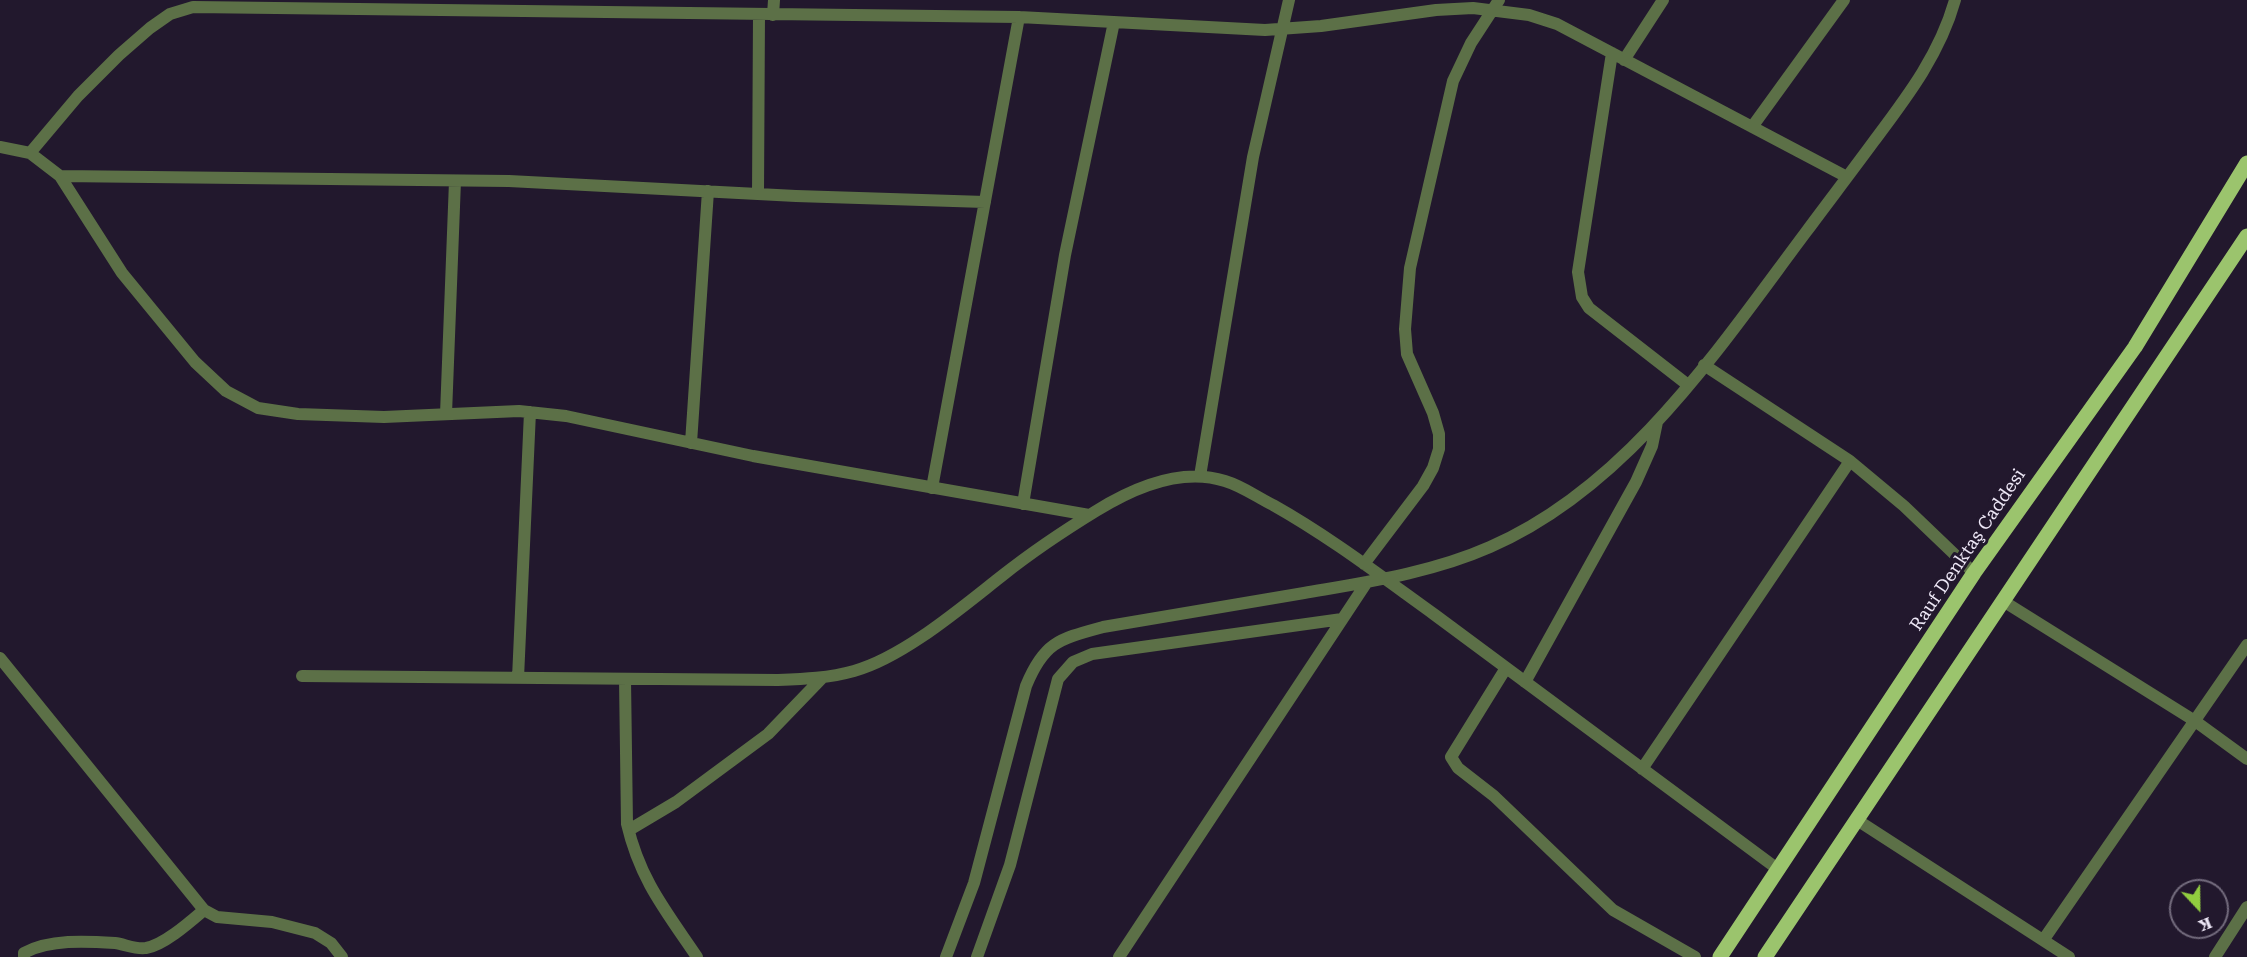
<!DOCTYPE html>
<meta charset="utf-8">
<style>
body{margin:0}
#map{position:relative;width:2247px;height:957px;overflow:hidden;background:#22182d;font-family:"Roboto Serif",serif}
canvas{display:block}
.north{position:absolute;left:2169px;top:879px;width:60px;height:60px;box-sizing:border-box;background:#22182d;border:2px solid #736b7d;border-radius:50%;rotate:158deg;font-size:16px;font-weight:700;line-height:24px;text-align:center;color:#ede7f6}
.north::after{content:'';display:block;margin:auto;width:21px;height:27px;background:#91cd3f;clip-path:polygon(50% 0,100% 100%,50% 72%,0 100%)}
</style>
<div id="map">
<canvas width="2247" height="957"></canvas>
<div class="north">K</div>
</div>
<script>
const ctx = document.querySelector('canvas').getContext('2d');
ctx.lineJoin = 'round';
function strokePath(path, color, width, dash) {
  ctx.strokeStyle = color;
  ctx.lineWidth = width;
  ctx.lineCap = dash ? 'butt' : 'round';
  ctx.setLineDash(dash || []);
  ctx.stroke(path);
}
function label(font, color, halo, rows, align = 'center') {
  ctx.font = font + ' "Roboto Serif",serif';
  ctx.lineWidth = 6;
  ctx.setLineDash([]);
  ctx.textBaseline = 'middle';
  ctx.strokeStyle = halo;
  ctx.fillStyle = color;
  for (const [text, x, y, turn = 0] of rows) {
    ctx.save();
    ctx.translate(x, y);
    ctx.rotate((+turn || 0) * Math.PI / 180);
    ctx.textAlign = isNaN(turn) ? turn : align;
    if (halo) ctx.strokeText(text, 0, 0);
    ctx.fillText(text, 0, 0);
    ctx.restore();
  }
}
strokePath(new Path2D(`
 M773 15 774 0
 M1612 53 1578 272 1582 297 1589 308 1688 385
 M1624 60 1663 0
 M1752 127 1844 0
 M0 147 30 153 60 176 122 273 195 362 226 391 258 408 298 414 384 417 519 411 566 416 753 456 1089 515
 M30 153 78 96 119 55 150 28 170 14 193 7 1019 17 1265 30 1321 26 1436 10 1473 8 1529 15 1557 24 1847 177
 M60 176 509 181 796 196 985 202
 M758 194 759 14
 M1704 365 1850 461 1904 506 1974 573
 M446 414 455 181
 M691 443 708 191
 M1200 476 1253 157 1289 0
 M932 488 1019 17
 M1023 504 1065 255 1114 22
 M1364 564 1423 486 1433 468 1439 449V434L1433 413 1407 354 1405 329 1410 268 1453 81 1471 43 1499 0
 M2003 601 2195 721 2247 759
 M0 658 204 910 217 917 272 922 315 933 331 943 342 957
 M1506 668 1451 757 1458 768 1494 796 1613 910 1695 957
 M302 676 778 680C804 679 829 678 854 671 904 657 962 607 1003 575 1032 552 1065 530 1096 511 1133 488 1181 467 1225 481 1242 486 1257 497 1273 505 1330 537 1382 577 1435 615 1549 700 1664 785 1779 870
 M518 678 530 412
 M625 679 627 824C640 880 666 911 697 957
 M1525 682 1636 482 1652 446 1657 422
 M1642 769 1850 461
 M1857 820 2069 957
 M629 830 676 802 768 734 822 678
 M2044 939 2247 645
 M24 957V953C49 939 86 941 115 943 124 944 137 950 146 948 164 945 190 922 204 910
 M946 957 974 883 1026 686C1044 642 1059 639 1103 627 1170 616 1237 604 1304 593 1367 582 1431 573 1490 547 1628 487 1719 348 1806 232 1829 201 1852 171 1874 141 1907 97 1940 54 1955 0
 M977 957 1010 865 1058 679 1073 662 1092 654 1342 619
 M1119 957 1367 582
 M2215 957 2247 907`), '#5c7047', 12);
strokePath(new Path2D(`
 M1720 957 1974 573 2135 347 2247 163
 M1765 957 2247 236`), '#9bc46d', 15);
label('18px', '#ede7f6', '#22182d', [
 ["Rauf Denktaş Caddesi",1968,550,-56]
]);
</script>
